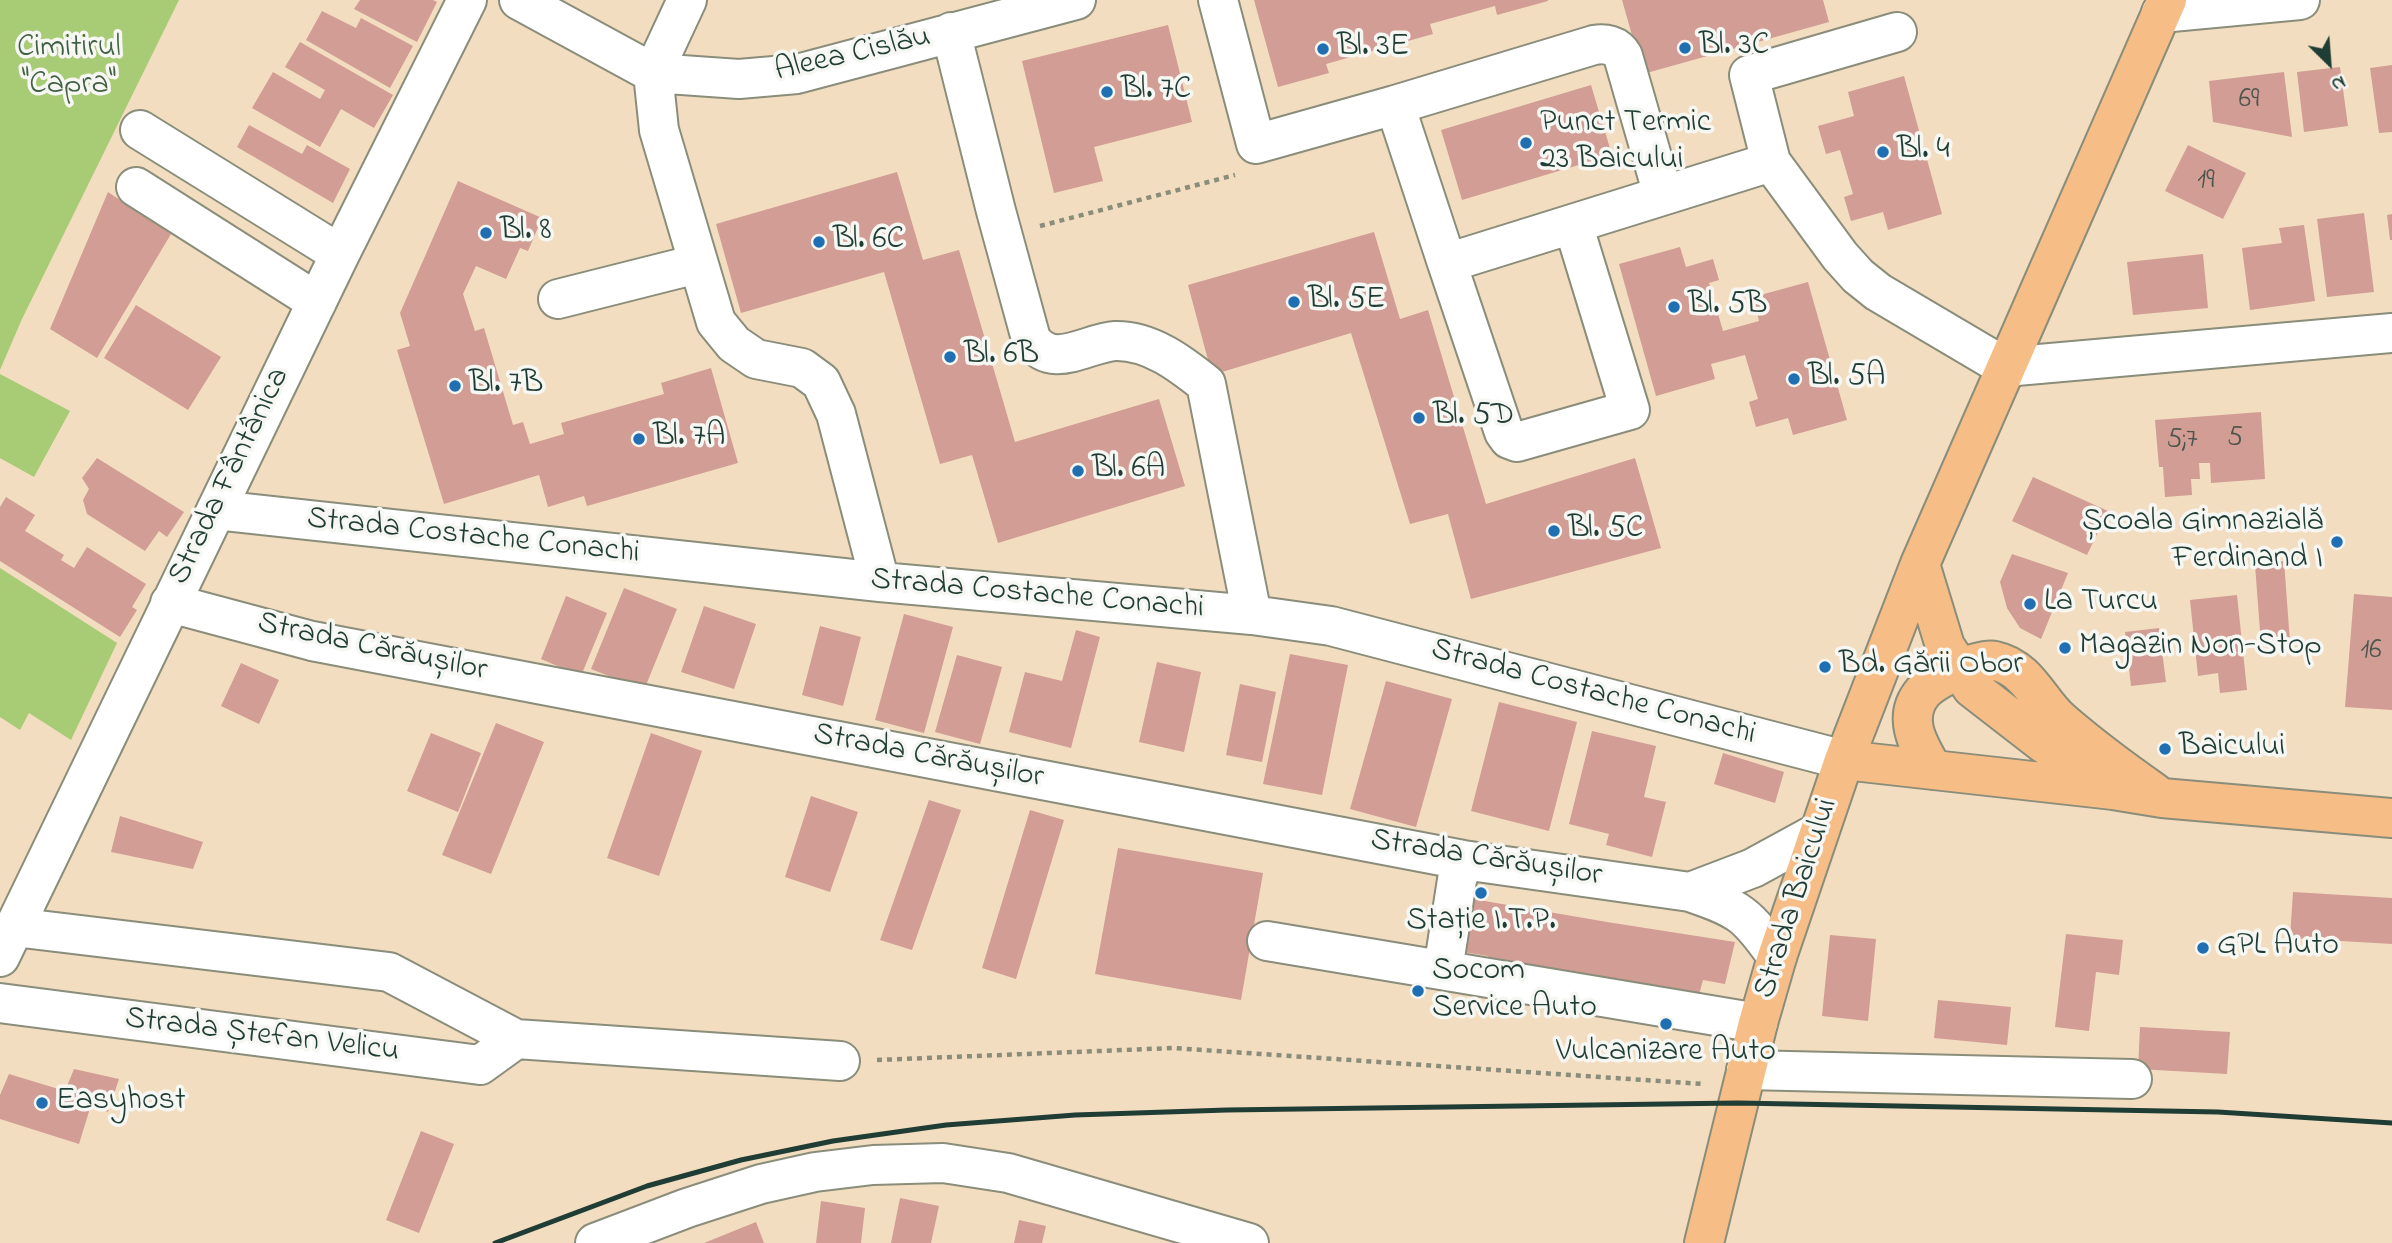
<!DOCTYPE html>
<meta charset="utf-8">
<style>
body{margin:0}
#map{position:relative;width:2392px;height:1243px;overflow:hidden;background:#f3ddc0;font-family:"Indie Flower",sans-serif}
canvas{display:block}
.north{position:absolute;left:2294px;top:28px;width:70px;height:70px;-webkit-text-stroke:5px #f6f6f2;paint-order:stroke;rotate:155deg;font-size:19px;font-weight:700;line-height:28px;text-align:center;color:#1f3d34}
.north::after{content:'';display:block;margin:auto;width:24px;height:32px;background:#1f3d34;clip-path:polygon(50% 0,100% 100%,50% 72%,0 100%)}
</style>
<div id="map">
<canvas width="2392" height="1243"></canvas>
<div class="north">N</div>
</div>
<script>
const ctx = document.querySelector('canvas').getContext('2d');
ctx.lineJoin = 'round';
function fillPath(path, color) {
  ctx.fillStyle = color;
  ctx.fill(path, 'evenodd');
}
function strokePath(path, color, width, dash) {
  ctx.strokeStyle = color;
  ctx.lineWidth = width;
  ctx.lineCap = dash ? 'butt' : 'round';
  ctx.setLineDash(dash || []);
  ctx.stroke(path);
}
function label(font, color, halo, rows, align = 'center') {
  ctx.font = font + ' "Indie Flower",sans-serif';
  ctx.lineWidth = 7;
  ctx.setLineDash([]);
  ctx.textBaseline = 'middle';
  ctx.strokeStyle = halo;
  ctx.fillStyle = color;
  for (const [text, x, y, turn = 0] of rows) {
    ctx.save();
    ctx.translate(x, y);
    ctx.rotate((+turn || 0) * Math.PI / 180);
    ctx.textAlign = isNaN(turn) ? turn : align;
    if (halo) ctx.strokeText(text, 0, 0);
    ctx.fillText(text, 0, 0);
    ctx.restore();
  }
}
fillPath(new Path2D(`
 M0 0H179L22 319 0 370Z
 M0 374 70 411 34 477 0 458Z
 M0 568 117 643 71 740 29 713 20 730 0 717Z`), '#a8cb75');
fillPath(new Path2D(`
 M360 0H433L437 2 417 42 354 9Z
 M1254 0H1548V1L1497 15 1495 6 1430 24 1433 34 1326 64 1329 73 1278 87Z
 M1622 0H1823L1829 22 1643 74Z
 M322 11 356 28 361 18 413 46 390 88 306 40Z
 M1168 25 1192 122 1094 147 1103 181 1054 193 1022 61Z
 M300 42 393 95 374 128 341 109 320 147 252 108 273 72 320 99 325 90 285 67Z
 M2392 65V132L2379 133 2370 68Z
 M2340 67 2348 126 2304 132 2297 72Z
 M2284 72 2292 137 2213 122 2209 81Z
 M1904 76 1942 214 1888 230 1883 212 1851 221 1844 197 1853 194 1840 150 1826 154 1818 126 1854 116 1848 92Z
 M1591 85 1612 155 1462 200 1441 130Z
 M249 125 302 154 307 145 350 169 333 203 237 147Z
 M2188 145 2246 173 2223 219 2165 191Z
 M897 172 923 260 959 250 1015 442 1159 399 1185 486 998 543 972 455 940 464 884 272 741 313 716 224Z
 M458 181 542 218 528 251 520 248 506 279 476 266 463 294 475 331 484 328 513 425 523 422 530 444 564 434 561 423 664 394 661 383 711 368 738 463 587 506 584 496 548 507 539 475 444 504 397 350 410 346 400 313Z
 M108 192 171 234 97 358 50 329Z
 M2364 213 2374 292 2327 297 2317 219Z
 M2392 214V240H2390L2387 215Z
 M2304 225 2315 301 2250 310 2242 248 2282 243 2279 228Z
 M1374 232 1400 319 1428 310 1486 504 1635 458 1661 548 1471 599 1448 514 1410 524 1351 333 1212 375 1188 285Z
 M1680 247 1686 267 1713 259 1719 280 1709 283 1723 331 1759 321 1753 297 1808 282 1847 420 1793 435 1788 418 1756 427 1749 402 1758 399 1745 355 1711 364 1715 379 1656 396 1619 264Z
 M2203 254 2208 308 2133 315 2127 262Z
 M136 305 221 357 188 410 104 358Z
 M2261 412 2265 479 2211 483 2210 463H2199L2200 479H2191L2192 495 2165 497 2163 467H2159L2155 420Z
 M97 458 184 512 167 537 159 531 145 551 87 514 83 500 89 489 82 478Z
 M2033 477 2108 511 2087 555 2012 521Z
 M6 497 35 515 25 531 64 555 61 560 74 568 87 547 146 584 132 607 137 610 120 637 0 561V507Z
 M2012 554 2068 573 2041 639 2020 628 2007 608 2000 582Z
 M2284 561 2290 642 2261 644 2255 565Z
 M624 588 677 609 644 690 591 669Z
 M2354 594 2392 597V710L2345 707Z
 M2237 595 2247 690 2220 693 2218 673 2198 676 2190 600Z
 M566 596 607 613 581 676 541 659Z
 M704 606 756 624 734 689 681 672Z
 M904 614 953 627 924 733 875 720Z
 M820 626 861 637 843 706 802 695Z
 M2159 628 2166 682 2131 686 2125 632Z
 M1076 630 1100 637 1071 748 1009 732 1025 672 1062 681Z
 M1290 654 1348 665 1322 795 1263 784Z
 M957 655 1002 667 980 744 935 732Z
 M1157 662 1201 672 1184 752 1139 742Z
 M241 663 279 680 259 724 221 706Z
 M1386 681 1452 699 1416 827 1350 809Z
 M1240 684 1276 692 1262 762 1226 755Z
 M1499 702 1577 722 1549 831 1471 811Z
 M496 723 544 742 491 874 442 855Z
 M1592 731 1656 746 1644 797 1666 802 1652 857 1606 845 1609 834 1569 824Z
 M431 733 481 753 458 812 407 791Z
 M651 733 702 751 659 876 607 858Z
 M1723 753 1784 772 1775 803 1714 784Z
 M811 796 858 812 830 892 785 877Z
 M929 800 961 810 912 950 880 940Z
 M1030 810 1064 820 1016 979 982 968Z
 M120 816 203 842 193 869 111 852Z
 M1118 848 1263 873 1241 1000 1095 974Z
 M2293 892 2392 898V944L2290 938Z
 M1467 898 1607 922 1735 942 1725 984 1703 980 1699 995 1566 971 1485 972 1488 956 1457 951Z
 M2066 934 2123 940 2119 975 2096 972 2089 1031 2055 1027Z
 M1830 935 1876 939 1868 1021 1822 1016Z
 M1938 1000 2011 1007 2007 1045 1934 1038Z
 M2140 1027 2230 1032 2227 1074 2138 1069Z
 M74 1069 119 1079 108 1112 91 1105 79 1144 0 1119V1095L9 1074 65 1091Z
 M421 1131 454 1144 419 1233 386 1220Z
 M900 1198 939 1206 931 1243H891Z
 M821 1201 865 1208 861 1243H816Z
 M1019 1220 1046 1226 1042 1243H1014Z
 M756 1222 764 1243H704Z`), '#d19d94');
const minor = new Path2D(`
 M519 0 653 73 739 79 797 74 1076 0
 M687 0 653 73 659 130 716 322 734 344 756 359 802 368 821 382 836 414 880 582
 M1218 0 1256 144 1395 105
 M2161 13 2300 0
 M951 32 996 211 1031 339C1052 371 1086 343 1115 341 1150 340 1181 364 1206 384L1252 615
 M140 130 340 254
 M1771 162 1749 75 1897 32
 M136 187 317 302
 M1573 224 1630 410 1517 442 1509 439 1504 432 1447 263 1771 162 1840 256 1858 276 1878 292 2005 367 2392 333
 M1447 263 1395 105 1594 45C1605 43 1617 45 1623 56L1663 195
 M558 299 697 264
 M216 510 880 582 1252 615 1331 626 1844 760
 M170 603 312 641 1463 860 1690 892C1740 909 1747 914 1777 957
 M1690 892 1753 868 1819 832
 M14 927 389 972 516 1039 840 1061
 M1267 941 1758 1023
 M0 957 340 254 467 0
 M1443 970 1457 880 1463 860
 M0 1003 480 1065 516 1039
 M1746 1070 2132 1079
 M595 1243 687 1208 761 1184 815 1172 873 1165 943 1163 1008 1173 1249 1243`);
const major = new Path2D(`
 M1920 564 1945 646 1972 688 2043 743 2097 779
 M1844 760 2113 790 2162 798 2392 818
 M1933 770C1919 746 1901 718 1923 692 1933 680 1979 657 1995 661 2028 668 2039 702 2061 721 2091 747 2122 770 2155 793
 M1704 1243 1758 1023 1777 957 1844 760 1920 564 2167 0`);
strokePath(minor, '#898d7a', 42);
strokePath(major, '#898d7a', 42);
strokePath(new Path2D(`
 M1040 226 1235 175
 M877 1060 1173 1048 1703 1084`), '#898d7a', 4.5, [5, 5]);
strokePath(minor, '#fff', 38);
strokePath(major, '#f6be86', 38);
strokePath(new Path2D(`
 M495 1243 647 1186 741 1160 833 1141 946 1125 1075 1115 1227 1110 1738 1103 2218 1112 2392 1123`), '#1f3d34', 5);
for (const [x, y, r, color] of [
 [1685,48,7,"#1f6fb2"],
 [1323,49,7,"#1f6fb2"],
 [1107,92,7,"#1f6fb2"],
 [1526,143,7,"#1f6fb2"],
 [1883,152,7,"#1f6fb2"],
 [486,233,7,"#1f6fb2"],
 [819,242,7,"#1f6fb2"],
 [1294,302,7,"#1f6fb2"],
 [1674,307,7,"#1f6fb2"],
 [950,357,7,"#1f6fb2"],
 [1794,379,7,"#1f6fb2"],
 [455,386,7,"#1f6fb2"],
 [1419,418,7,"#1f6fb2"],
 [639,439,7,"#1f6fb2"],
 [1078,471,7,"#1f6fb2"],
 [1554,531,7,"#1f6fb2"],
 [2337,542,7,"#1f6fb2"],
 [2030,604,7,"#1f6fb2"],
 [2065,648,7,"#1f6fb2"],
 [1825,667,7,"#1f6fb2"],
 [2165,749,7,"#1f6fb2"],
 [1481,893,7,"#1f6fb2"],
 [2203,948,7,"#1f6fb2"],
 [1418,991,7,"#1f6fb2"],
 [1666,1024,7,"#1f6fb2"],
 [42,1103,7,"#1f6fb2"]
]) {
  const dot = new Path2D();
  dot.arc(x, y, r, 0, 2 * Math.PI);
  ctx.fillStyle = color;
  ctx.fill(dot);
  strokePath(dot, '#f6f6f2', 2.5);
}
label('28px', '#4c554c', null, [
 ["69",2249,101],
 ["19",2206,182],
 ["5",2235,439],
 ["5;7",2182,441],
 ["16",2371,652]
]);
label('32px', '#1f3d34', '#f6f6f2', [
 ["Bl. 3C",1699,48],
 ["Bl. 3E",1337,49],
 ["Bl. 7C",1121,92],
 ["Punct Termic",1540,125],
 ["23 Baicului",1540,162],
 ["Bl. 4",1897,152],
 ["Bl. 8",500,233],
 ["Bl. 6C",833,242],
 ["Bl. 5E",1308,302],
 ["Bl. 5B",1688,307],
 ["Bl. 6B",964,357],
 ["Bl. 5A",1808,379],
 ["Bl. 7B",469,386],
 ["Bl. 5D",1433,418],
 ["Bl. 7A",653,439],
 ["Bl. 6A",1092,471],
 ["Școala Gimnazială",2323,524,"right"],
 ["Ferdinand I",2323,561,"right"],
 ["Bl. 5C",1568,531],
 ["La Turcu",2044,604],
 ["Magazin Non-Stop",2079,648],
 ["Bd. Gării Obor",1839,667],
 ["Baicului",2179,749],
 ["Stație I.T.P.",1481,923,"center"],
 ["GPL Auto",2217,948],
 ["Socom",1432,973],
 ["Service Auto",1432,1010],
 ["Vulcanizare Auto",1666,1054,"center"],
 ["Easyhost",56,1103]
], 'left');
label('32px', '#416044', '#f6f6f2', [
 ["Cimitirul",69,50],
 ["\"Capra\"",69,87]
]);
label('32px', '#1f3d34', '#f6f6f2', [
 ["Aleea Cislău",853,56,-13],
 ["Strada Fântânica",231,477,-64],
 ["Strada Costache Conachi",473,538,6],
 ["Strada Costache Conachi",1037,596,5],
 ["Strada Cărăușilor",372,649,12],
 ["Strada Costache Conachi",1593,694,15],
 ["Strada Cărăușilor",928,758,11],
 ["Strada Cărăușilor",1486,860,9],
 ["Strada Baicului",1798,899,-72],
 ["Strada Ștefan Velicu",262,1037,7]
]);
</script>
